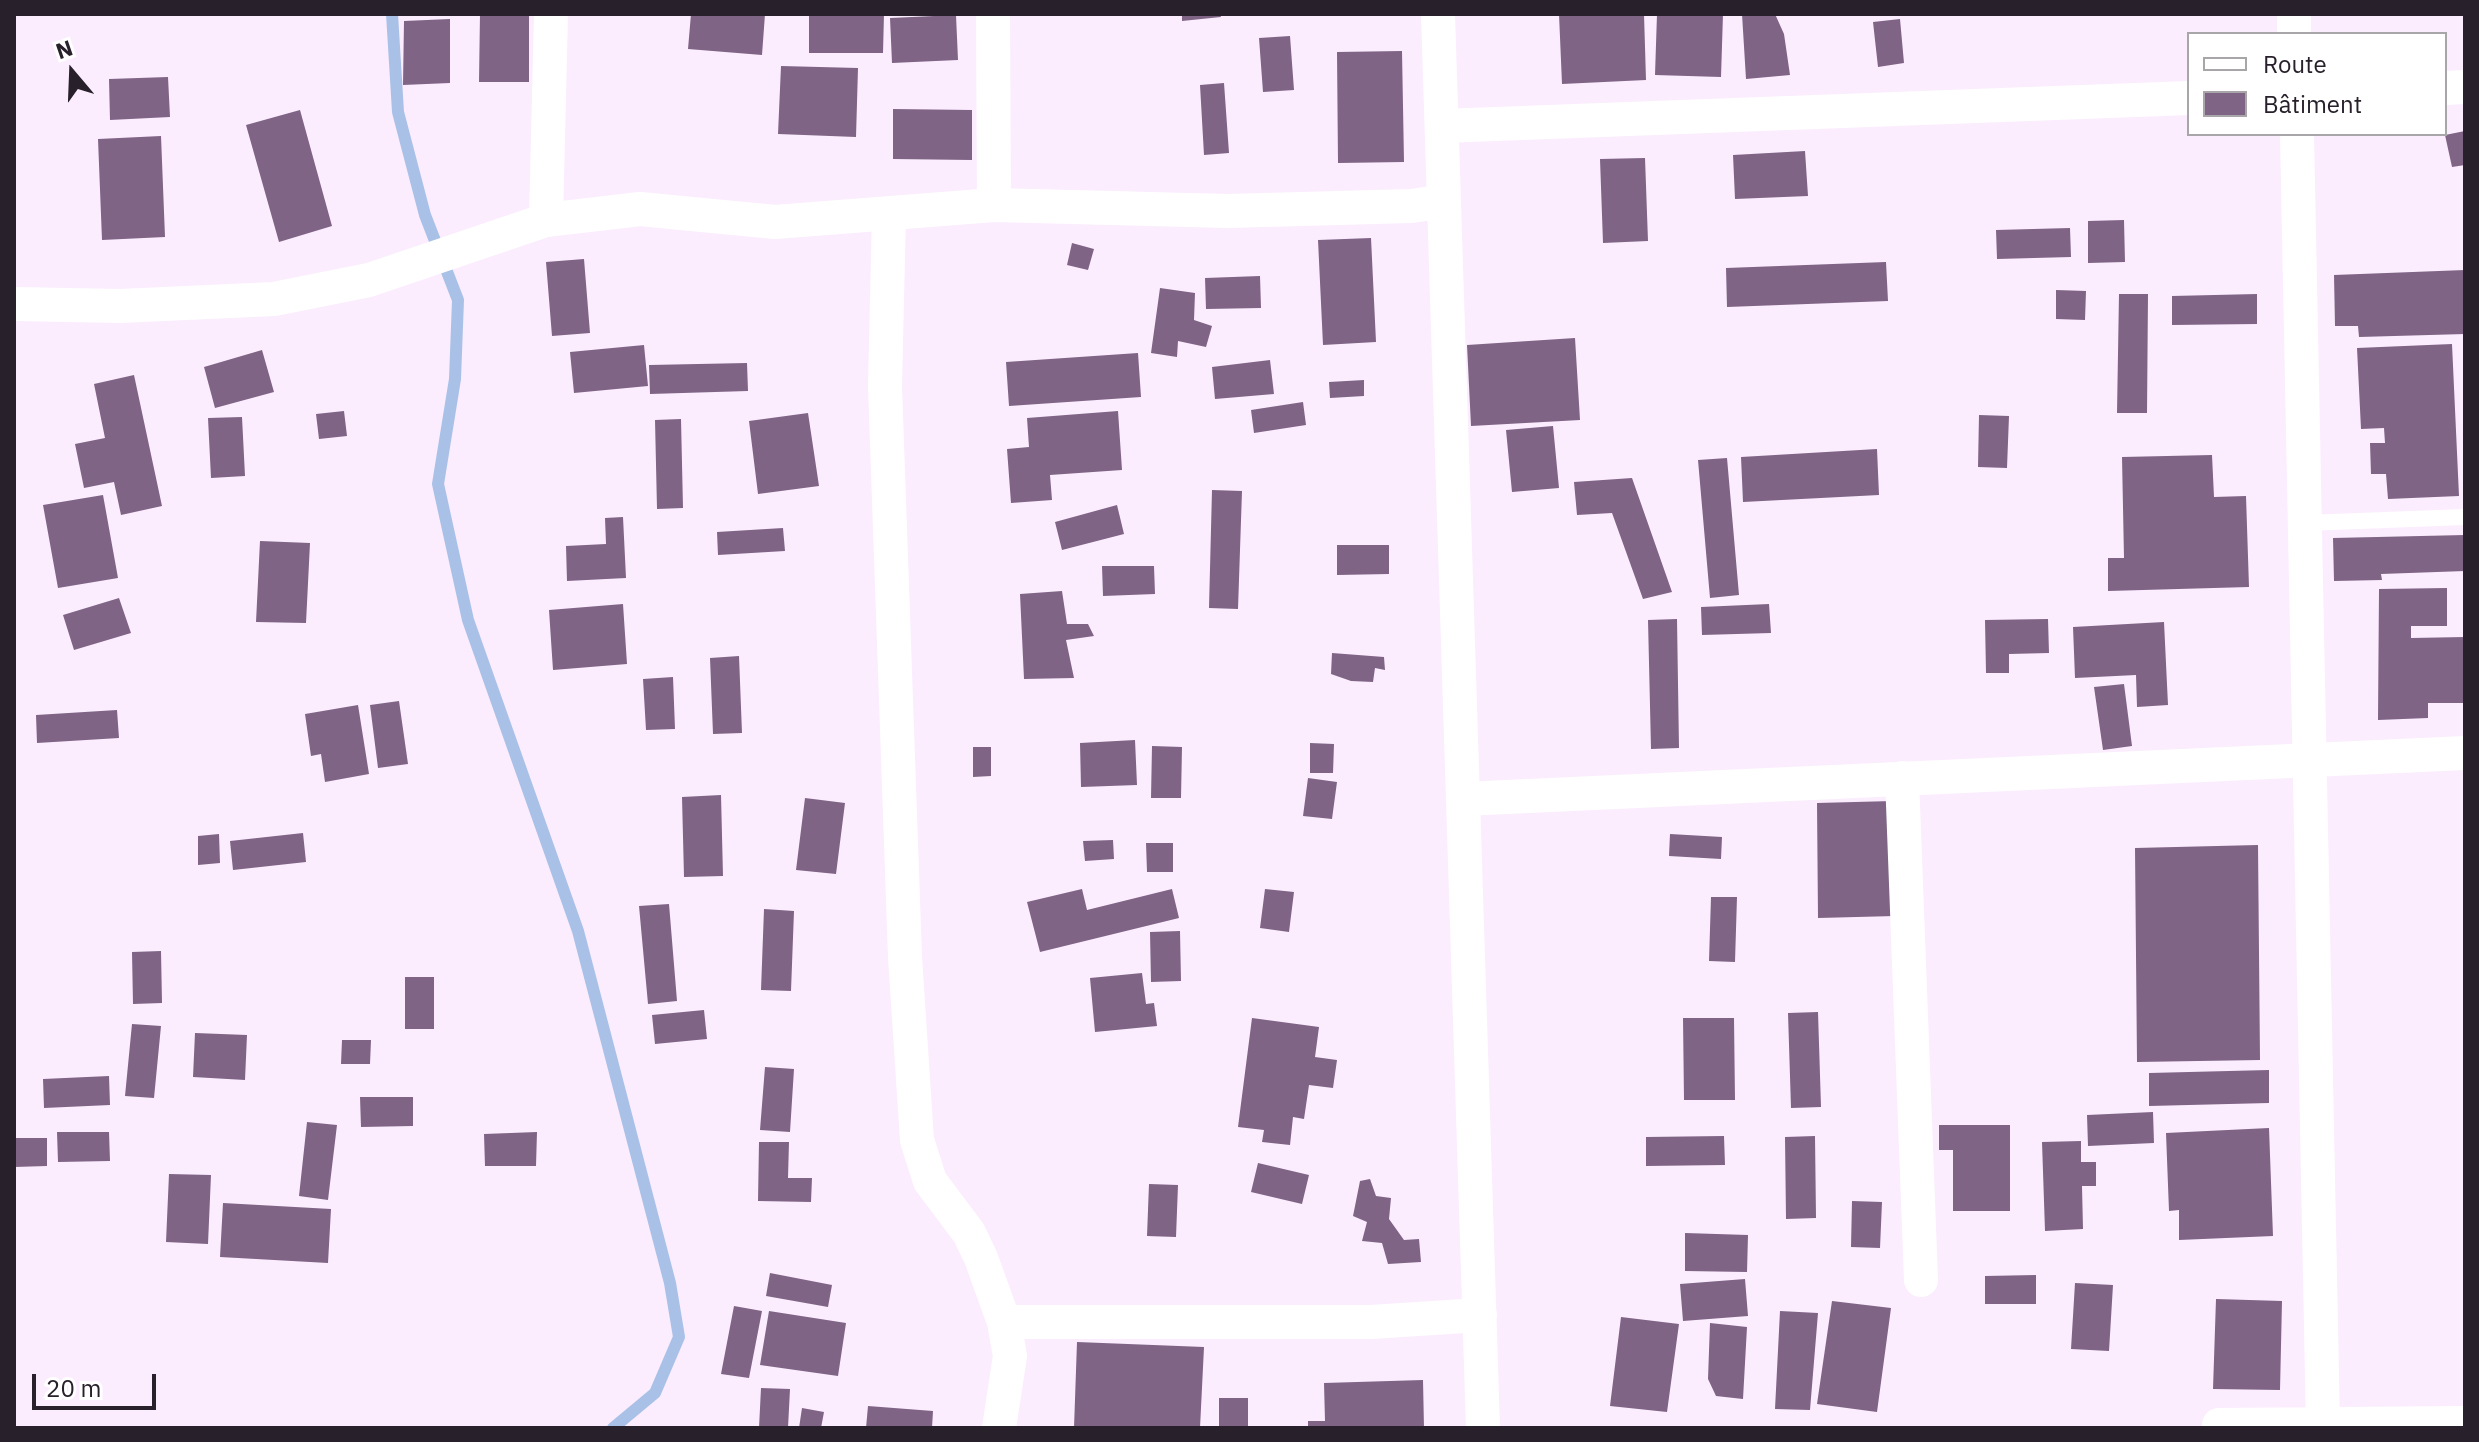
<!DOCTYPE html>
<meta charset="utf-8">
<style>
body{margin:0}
#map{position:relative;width:2479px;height:1442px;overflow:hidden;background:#fbedfe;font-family:"IBM Plex Sans",sans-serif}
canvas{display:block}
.frame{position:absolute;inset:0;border:16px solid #28202a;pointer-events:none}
.legend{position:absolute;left:2187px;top:32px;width:260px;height:104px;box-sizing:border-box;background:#fff;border:2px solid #a9a6aa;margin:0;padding:10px 14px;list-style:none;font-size:24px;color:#28202a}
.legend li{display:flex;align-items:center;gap:16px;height:40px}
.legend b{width:40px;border:2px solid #a9a6aa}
.north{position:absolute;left:32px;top:32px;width:80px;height:80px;-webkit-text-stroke:6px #fff;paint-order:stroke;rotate:341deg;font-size:22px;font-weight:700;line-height:32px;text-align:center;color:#28202a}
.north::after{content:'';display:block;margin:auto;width:28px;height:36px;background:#28202a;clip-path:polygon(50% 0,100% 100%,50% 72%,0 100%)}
.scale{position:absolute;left:32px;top:1374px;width:124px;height:36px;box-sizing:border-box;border:4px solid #28202a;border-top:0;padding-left:10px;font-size:24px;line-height:28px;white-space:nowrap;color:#28202a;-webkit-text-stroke:6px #fff;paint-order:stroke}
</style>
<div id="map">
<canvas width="2479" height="1442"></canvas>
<div class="frame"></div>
<ul class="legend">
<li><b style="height:10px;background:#fff"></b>Route</li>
<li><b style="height:22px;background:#7f6486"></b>Bâtiment</li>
</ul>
<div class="north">N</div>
<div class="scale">20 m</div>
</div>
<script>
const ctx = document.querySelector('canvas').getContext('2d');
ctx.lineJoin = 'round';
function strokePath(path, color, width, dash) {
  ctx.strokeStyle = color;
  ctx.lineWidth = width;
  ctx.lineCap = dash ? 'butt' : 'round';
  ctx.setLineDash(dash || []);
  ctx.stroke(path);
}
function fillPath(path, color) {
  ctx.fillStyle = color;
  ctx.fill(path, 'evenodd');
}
strokePath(new Path2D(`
 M392 14 398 112 425 215 458 300 455 379 438 484 468 620 578 931 670 1283 679 1337 655 1393 613 1428`), '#aac1e7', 12);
fillPath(new Path2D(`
 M480 14H529V82H479Z
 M691 14H765L762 55 688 49Z
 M809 14H884L883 53H809Z
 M1182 14H1220L1221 17 1182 21Z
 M1559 14H1644L1646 80 1562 84Z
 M1657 14H1723L1721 77 1655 75Z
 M1742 14H1775L1784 34 1790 75 1746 79Z
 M956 15 958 60 892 63 890 18Z
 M450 19V83L403 85 404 21Z
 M1900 19 1904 63 1878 67 1873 22Z
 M1290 36 1294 90 1263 92 1259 38Z
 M1402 51 1404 162 1338 163 1337 52Z
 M781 66 858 68 856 137 778 134Z
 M168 77 170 117 110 120 109 79Z
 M1224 83 1229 153 1204 155 1200 85Z
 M893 109 972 110V160L893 159Z
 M300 110 332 226 279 242 246 125Z
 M2465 131V165L2452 167 2445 135Z
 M161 136 165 237 102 240 98 139Z
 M1805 151 1808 196 1735 199 1733 155Z
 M1645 158 1648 241 1603 243 1600 159Z
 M2124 220 2125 262 2088 263V221Z
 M2070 228 2071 257 1997 259 1996 230Z
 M1371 238 1376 342 1323 345 1318 240Z
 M1072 243 1094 249 1088 270 1067 265Z
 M584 259 590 333 552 336 546 262Z
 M1886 262 1888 301 1727 307 1726 268Z
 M2465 270V334L2359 337 2358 326H2335L2334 275Z
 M1260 276 1261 308 1206 309 1205 278Z
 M1160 288 1195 293 1194 320 1212 326 1206 347 1178 341 1177 357 1151 353Z
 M2056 290 2086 291 2085 320 2056 319Z
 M2119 294H2148L2147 413H2117Z
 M2257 294V324L2172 325V296Z
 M1575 338 1580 420 1471 426 1467 345Z
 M2452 344 2459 496 2388 499 2386 474H2371L2370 443H2385L2384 428 2361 429 2357 348Z
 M644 345 648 386 574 393 570 352Z
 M262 350 274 392 215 408 204 367Z
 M1138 353 1141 397 1009 406 1006 362Z
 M1270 360 1274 394 1215 399 1212 367Z
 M747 363 748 391 650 394 649 365Z
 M134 375 162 506 121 515 114 482 84 488 75 444 105 438 94 384Z
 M1364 380V396L1330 398 1329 382Z
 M1303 402 1306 425 1254 433 1251 410Z
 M344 411 347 436 319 439 316 414Z
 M1118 411 1122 470 1050 475 1052 500 1011 503 1007 449 1029 447 1027 418Z
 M808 413 819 486 758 494 749 421Z
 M1979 415 2009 416 2007 468 1978 467Z
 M242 417 245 476 211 478 208 418Z
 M681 419 683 508 657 509 655 420Z
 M1553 426 1559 488 1512 492 1506 430Z
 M1877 449 1879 495 1743 502 1741 457Z
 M2212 455 2214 497 2246 496 2249 587 2108 591V558H2124L2122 457Z
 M1727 458 1739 595 1710 598 1698 460Z
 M1632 478 1672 592 1643 599 1612 513 1577 515 1574 482Z
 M1212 490 1242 491 1238 609 1209 608Z
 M103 495 118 578 58 588 43 505Z
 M1117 505 1124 534 1062 550 1055 522Z
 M623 517 626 578 567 581 566 546 606 544 605 518Z
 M783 528 785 551 718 555 717 532Z
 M2465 535V571L2381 574 2382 580 2334 581 2333 538Z
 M260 541 310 543 306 623 256 622Z
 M1337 545H1389V574L1337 575Z
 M1102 566H1154L1155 594 1103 596Z
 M2447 588V626H2411V638L2465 637V703H2428V718L2378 720 2379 589Z
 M1062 591 1067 624H1088L1094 636 1066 640 1074 678 1024 679 1020 594Z
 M119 598 131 633 74 650 63 615Z
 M623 604 627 664 553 670 549 610Z
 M1769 604 1771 633 1702 635 1701 607Z
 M1677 619 1679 748 1651 749 1648 620Z
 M2048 619 2049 653 2009 654V673H1986L1985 620Z
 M2164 622 2168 705 2137 707 2136 675 2075 678 2073 627Z
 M1332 653 1384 657 1385 670 1375 668 1373 682 1351 681 1331 674Z
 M739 656 742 733 713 734 710 658Z
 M673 677 675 729 646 730 643 679Z
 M2124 684 2132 746 2103 750 2094 687Z
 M399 701 408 764 378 768 370 705Z
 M358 705 369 774 325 782 321 754 311 756 305 714Z
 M117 710 119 738 37 743 36 715Z
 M1135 740 1137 785 1081 787 1080 743Z
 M1310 743 1334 744 1333 773H1310Z
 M1152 746 1182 747 1181 798H1151Z
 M973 747H991V776L973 777Z
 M1308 778 1337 782 1332 819 1303 816Z
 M721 795 723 876 684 877 682 797Z
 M805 798 845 803 836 874 796 870Z
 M1893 801 1895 916 1818 918 1817 803Z
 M303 833 306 862 233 870 230 841Z
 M219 834 220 863 198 865V836Z
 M1670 834 1722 837 1721 859 1669 856Z
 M1113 840 1114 859 1085 861 1083 841Z
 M1146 843H1173V872H1147Z
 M2258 845 2260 1060 2137 1062 2135 848Z
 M1082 889 1087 910 1172 889 1179 918 1040 952 1027 902Z
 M1265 889 1294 892 1289 932 1260 928Z
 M1711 897H1737L1735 962 1709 961Z
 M669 904 677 1001 648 1004 639 906Z
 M764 909 794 911 791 991 761 990Z
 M1180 931 1181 981 1151 982 1150 932Z
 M161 951 162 1003 133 1004 132 952Z
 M1142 973 1146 1004 1154 1003 1157 1026 1095 1032 1090 978Z
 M405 977H434V1029H405Z
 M704 1010 707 1039 655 1044 652 1015Z
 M1818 1012 1821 1107 1791 1108 1788 1013Z
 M1252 1018 1319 1027 1315 1057 1337 1060 1333 1088 1309 1085 1304 1119 1293 1117 1290 1145 1262 1142 1264 1130 1238 1127Z
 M1683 1018H1734L1735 1100H1684Z
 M132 1024 161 1026 154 1098 125 1096Z
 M195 1033 247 1035 245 1080 193 1077Z
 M342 1040H371L370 1064H341Z
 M765 1067 794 1069 790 1132 760 1130Z
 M2269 1070V1103L2149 1106V1073Z
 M109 1076 110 1105 44 1108 43 1079Z
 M360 1097H413V1126L361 1127Z
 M2153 1112 2154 1143 2088 1146 2087 1115Z
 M307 1122 337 1125 328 1200 299 1196Z
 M1939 1125H2010V1211H1953V1150H1939Z
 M2269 1128 2273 1236 2179 1240V1210L2169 1211 2166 1133Z
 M57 1132H109L110 1161 58 1162Z
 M537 1132 536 1166H485L484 1134Z
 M1724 1136 1725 1165 1646 1166V1137Z
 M1815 1136 1816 1218 1786 1219 1785 1137Z
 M14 1138H47V1166L14 1167Z
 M2081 1141V1162H2096V1186H2082L2083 1229 2045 1231 2042 1142Z
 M759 1142H789L788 1178H812L811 1202 758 1201Z
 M1258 1163 1309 1175 1302 1204 1251 1192Z
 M169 1174 211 1175 208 1244 166 1242Z
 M1370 1179 1376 1196 1391 1198 1389 1219 1404 1240 1419 1239 1421 1262 1388 1264 1382 1243 1362 1241 1367 1222 1353 1216 1360 1181Z
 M1149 1184 1178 1185 1176 1237 1147 1236Z
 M1852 1201 1882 1202 1880 1248 1851 1247Z
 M223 1203 331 1209 328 1263 220 1257Z
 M1685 1233 1748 1235 1747 1272 1685 1271Z
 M770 1273 832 1285 828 1307 766 1296Z
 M2036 1275V1304H1985V1276Z
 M1745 1279 1748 1316 1683 1321 1680 1284Z
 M2075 1283 2113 1285 2109 1351 2071 1349Z
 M2216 1299 2282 1301 2280 1390 2213 1389Z
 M1832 1301 1891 1308 1877 1412 1817 1404Z
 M734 1306 762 1311 749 1378 721 1374Z
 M769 1311 846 1323 838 1376 760 1365Z
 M1780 1311 1818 1313 1810 1410 1775 1409Z
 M1621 1317 1679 1324 1667 1412 1610 1406Z
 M1710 1323 1747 1327 1743 1399 1716 1396 1708 1379Z
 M1077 1342 1204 1347 1200 1428H1074Z
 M1423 1380 1424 1428H1308V1421H1325L1324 1383Z
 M761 1388 790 1389 788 1428H759Z
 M1219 1398H1248V1428H1219Z
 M868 1406 933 1411 932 1428H866Z
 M802 1408 824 1412 821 1428H799Z`), '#7f6486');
strokePath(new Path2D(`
 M2306 523 2465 517`), '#fff', 16);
strokePath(new Path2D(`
 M993 14 994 205
 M1438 14 1483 1428
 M2294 14V34
 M2445 88 2465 87
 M1442 126 2189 98
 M2297 134 2323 1425
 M889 214 885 386 905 957 917 1140 930 1181 969 1233 981 1258 1004 1322 1010 1356 999 1428
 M546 220 551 14
 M14 304 120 306 274 299 369 280 546 220 640 209 775 222 994 205 1228 211 1412 206 1444 201
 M1902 778 1921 1280
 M1463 799 2465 753
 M1004 1322H1371L1480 1315
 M2219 1425 2465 1423`), '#fff', 34);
</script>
